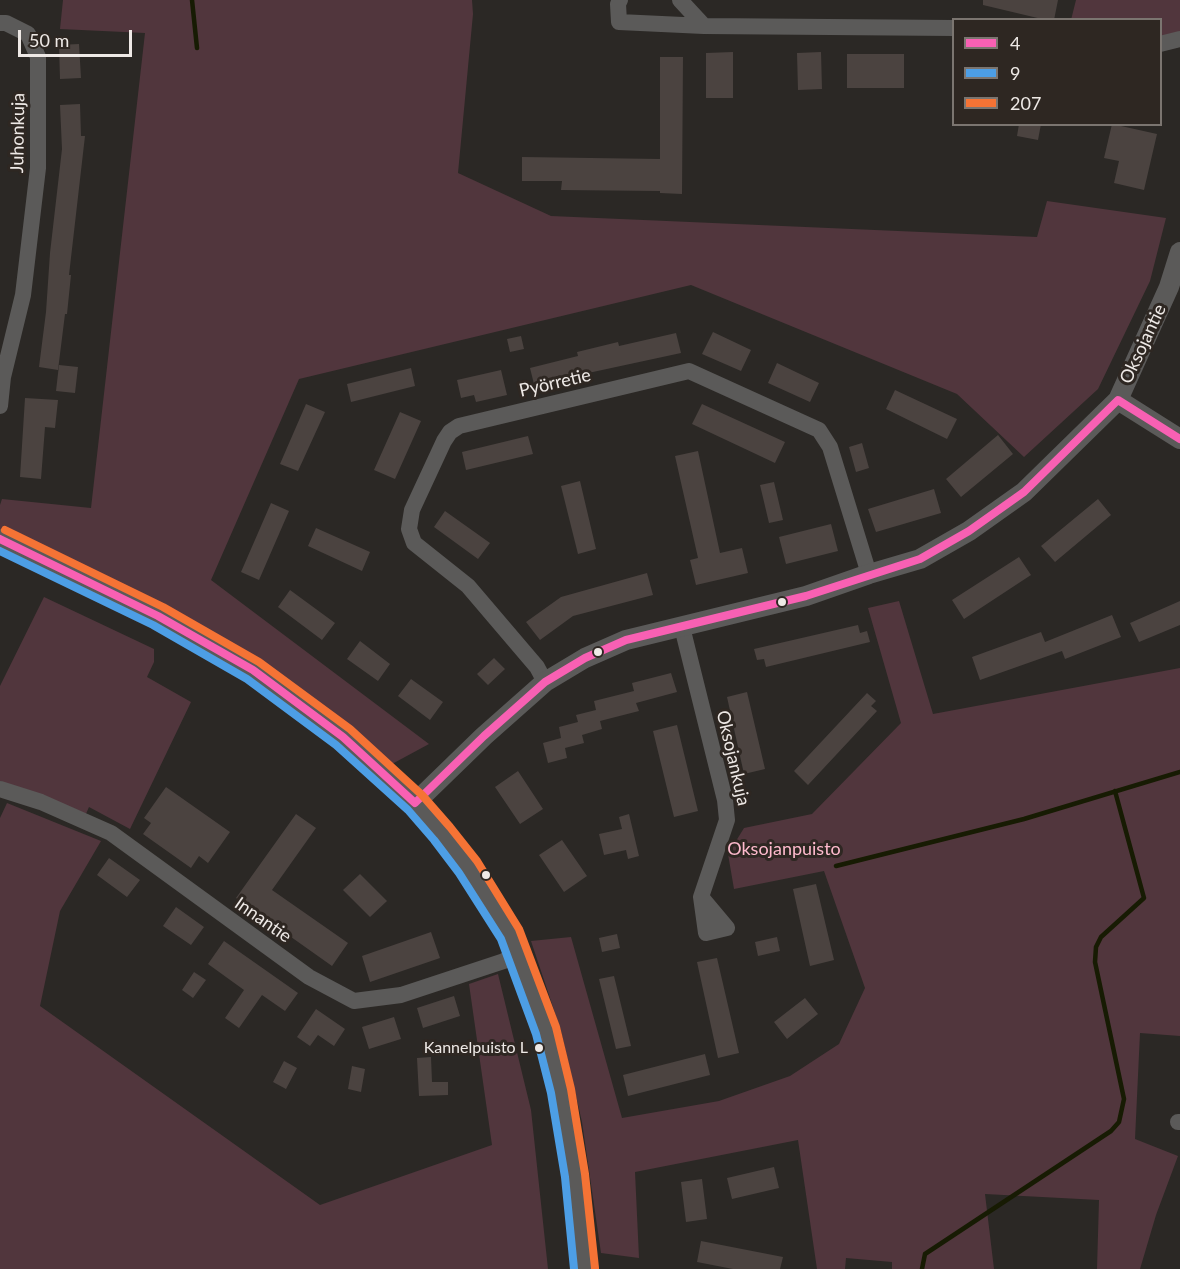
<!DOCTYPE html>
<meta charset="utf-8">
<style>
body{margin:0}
#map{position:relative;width:1180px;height:1269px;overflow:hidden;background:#2b2825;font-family:Lato,sans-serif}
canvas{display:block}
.legend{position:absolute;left:952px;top:18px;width:210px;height:108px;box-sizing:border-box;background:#2e2722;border:2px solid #7b7570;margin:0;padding:8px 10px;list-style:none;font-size:18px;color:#eee9e6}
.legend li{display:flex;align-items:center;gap:12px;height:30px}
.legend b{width:30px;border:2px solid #7b7570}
.scale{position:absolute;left:18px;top:30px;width:114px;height:27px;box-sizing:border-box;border:3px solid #eee9e6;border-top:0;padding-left:8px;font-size:18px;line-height:21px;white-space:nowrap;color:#eee9e6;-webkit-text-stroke:4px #2e2722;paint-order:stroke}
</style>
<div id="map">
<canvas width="1180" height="1269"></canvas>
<ul class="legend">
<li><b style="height:8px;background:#f860b3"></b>4</li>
<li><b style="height:8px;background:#4d9ee5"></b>9</li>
<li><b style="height:8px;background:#f57335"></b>207</li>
</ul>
<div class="scale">50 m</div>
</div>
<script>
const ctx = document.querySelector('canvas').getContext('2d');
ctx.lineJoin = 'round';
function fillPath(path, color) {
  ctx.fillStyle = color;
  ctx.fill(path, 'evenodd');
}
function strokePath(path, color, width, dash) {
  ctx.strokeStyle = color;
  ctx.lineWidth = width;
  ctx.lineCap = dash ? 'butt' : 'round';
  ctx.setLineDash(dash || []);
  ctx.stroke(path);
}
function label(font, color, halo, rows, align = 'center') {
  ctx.font = font + ' Lato,sans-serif';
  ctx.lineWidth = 6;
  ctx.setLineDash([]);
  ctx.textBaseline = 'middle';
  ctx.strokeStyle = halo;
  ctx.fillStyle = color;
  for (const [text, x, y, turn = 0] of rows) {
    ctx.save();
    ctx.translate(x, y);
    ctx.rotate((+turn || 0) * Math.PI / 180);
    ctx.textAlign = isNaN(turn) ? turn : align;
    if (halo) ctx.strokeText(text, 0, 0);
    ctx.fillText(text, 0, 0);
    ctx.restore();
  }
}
fillPath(new Path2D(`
 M63 0H472L473 14 458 173 551 216 1037 237 1047 201 1166 218 1150 281 1098 389 1024 457 957 394 691 285 299 379 211 580 429 744 392 764 261 660 53 551 0 529V505L2 499 91 508 145 33 60 29Z
 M1076 0H1180V42L1161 40 1160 20H1071Z
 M44 597 154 649V662L147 677 191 702 130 829 89 807 85 816 0 781V686Z
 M899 601 933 714 1180 668V1036L1140 1033 1135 1139 1178 1156 1156 1215 1140 1269H1097L1099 1200 985 1194 994 1269H892V1262L846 1258 845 1269H817L798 1140 635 1172 639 1258 601 1253 582 1122 561 1031 531 941 571 937 622 1118 719 1101 790 1076 839 1044 865 988 824 871 734 889 728 854 744 828 812 814 901 723 868 608Z
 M7 803 101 841 60 911 40 1006 320 1205 492 1145 469 984 498 974 531 1110 548 1269H0V818Z`), '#51363d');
strokePath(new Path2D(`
 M192 0 197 48
 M836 866 1024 819 1180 772
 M922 1269 925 1254 1111 1131 1119 1122 1124 1099 1095 962 1096 947 1101 937 1144 898 1115 791`), '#171b03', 4.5);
fillPath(new Path2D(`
 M983 0H1058L1054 20H1046L983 5Z
 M79 44 81 78 60 79 59 45Z
 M733 52V98H706V53Z
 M821 52 822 89 798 90 797 53Z
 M847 54H904V88H847Z
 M660 57H683L682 194 660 193V191L561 190 562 181H522V157L660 159Z
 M80 104 81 136H85L69 275H71L67 314H65L58 370 39 367 46 312 50 253 62 149 60 105Z
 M1019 124H1041L1038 140 1017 136Z
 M1112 124 1157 134 1144 190 1114 183 1119 161 1104 158Z
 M713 332 751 350 741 371 702 354Z
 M676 333 681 353 565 378V380L535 388 530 368 578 356 577 352 618 342 619 346Z
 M521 336 524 349 510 352 507 339Z
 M777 363 819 383 810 402 768 383Z
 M59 365 78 367 75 393 56 391Z
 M411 368 415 386 351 402 347 384Z
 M501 370 507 395 476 402 474 395 461 398 457 380Z
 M895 390 957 419 947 439 886 409Z
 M25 398 58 400 55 428 45 427 41 479 20 477Z
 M306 404 325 412 298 471 280 464Z
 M702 404 785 442 775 463 692 424Z
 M400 412 421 421 395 479 374 470Z
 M998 435 1013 454 961 497 946 479Z
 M528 436 533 454 466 470 462 452Z
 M862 443 869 468 856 472 849 447Z
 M698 451 720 553 742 548 748 573 696 585 690 560 698 558 675 456Z
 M580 481 596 549 578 554 561 486Z
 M774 482 783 520 769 523 760 485Z
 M934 489 941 513 876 532 868 509Z
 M1098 499 1111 515 1055 562 1041 546Z
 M271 503 289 511 259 580 241 572Z
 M445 511 490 543 478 559 434 527Z
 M831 524 838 551 786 564 779 537Z
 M316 528 370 552 362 571 308 546Z
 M1019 557 1031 575 964 619 952 600Z
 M647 573 653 595 573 616 540 640 526 622 561 597Z
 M290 590 335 623 322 640 278 607Z
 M1180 601V625L1139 642 1130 623Z
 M1112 615 1121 637 1065 659 1062 651 980 680 972 657 1041 632 1045 642Z
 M858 625 860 633 867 631 870 642 766 667 764 659 757 660 754 649Z
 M360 641 390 664 378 681 347 659Z
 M494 658 505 669 488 685 477 674Z
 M671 673 677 692 636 703 639 711 600 721 602 729 582 735 584 743 565 748 567 758 548 763 543 743 561 738 559 727 578 722 576 715 596 710 594 701 634 691 632 683Z
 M411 679 443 702 430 720 398 696Z
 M747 692 765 769 744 774 727 697Z
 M867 693 876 701 871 706 877 711 808 785 794 771Z
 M677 725 698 811 674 817 653 731Z
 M518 771 543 809 520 824 495 787Z
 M166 787 230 832 208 863 199 856 191 868 143 834 151 823 144 818Z
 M296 814 316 828 272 890 348 943 332 966 236 898Z
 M629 814 639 856 628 859 626 850 604 855 599 834 622 829 619 817Z
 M562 840 587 876 564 892 539 855Z
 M109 858 140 880 127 897 97 875Z
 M360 874 387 901 370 917 343 890Z
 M816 884 834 960 810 966 793 889Z
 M176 907 204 927 191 945 163 926Z
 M431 932 440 958 370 982 362 956Z
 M617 934 620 948 602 952 599 938Z
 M777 937 780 951 758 956 755 942Z
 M224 941 298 993 285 1011 262 995 239 1028 225 1018 244 990 208 964Z
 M717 958 739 1053 718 1058 697 962Z
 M194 972 206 980 193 998 182 990Z
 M614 976 631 1046 616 1049 599 979Z
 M454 996 460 1016 423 1028 417 1008Z
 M805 998 818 1014 787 1039 774 1022Z
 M316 1009 345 1029 334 1046 318 1035 310 1046 297 1037Z
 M394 1017 401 1039 369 1049 362 1027Z
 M705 1054 710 1075 628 1096 623 1075Z
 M431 1057 432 1082H448V1095L419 1096 417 1058Z
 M284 1061 297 1068 286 1089 273 1082Z
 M352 1066 365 1069 361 1092 348 1089Z
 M774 1167 779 1188 732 1199 727 1178Z
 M702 1179 707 1219 686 1222 681 1182Z
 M701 1241 783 1257 780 1269H733L697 1262Z`), '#4b4340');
strokePath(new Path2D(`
 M620 0 618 4 619 22 704 26 954 28
 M680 0 704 26
 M0 23H6L28 34 38 57V168L23 295 3 377 0 406
 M1160 44 1180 39
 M682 627 725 800 727 820 701 897 706 933 727 928 701 897
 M545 682 537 667 468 586 414 543 409 529 412 510 444 441 450 432 459 426 689 371 819 430 830 447 869 574
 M0 789 41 802 111 833 309 977 354 1001 401 995 504 961 518 952
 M1178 1122H1180`), '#5b5a59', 16);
strokePath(new Path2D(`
 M1118 400 1180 439
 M0 539 158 616 253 670 343 737 415 803 442 833 468 867 510 934 546 1031 561 1091 575 1176 585 1269
 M415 803 484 736 545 682 585 658 626 640 806 596 869 574 920 559 969 531 1024 492 1118 400 1169 287 1180 252`), '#5b5a59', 20);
strokePath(new Path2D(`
 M0 539 158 616 253 670 343 737 415 803 484 736 545 682 585 658 626 640 806 596 920 559 969 531 1024 492 1118 400 1180 439`), '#f860b3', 8);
strokePath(new Path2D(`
 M0 551 153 625 247 679 336 745 408 810 434 840 459 873 501 939 536 1034 551 1093 565 1177 574 1269`), '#4d9ee5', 8);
strokePath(new Path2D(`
 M5 530 163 607 259 662 350 729 422 795 450 827 477 861 519 929 556 1027 571 1089 585 1174 595 1268`), '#f57335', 8);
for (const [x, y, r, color] of [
 [782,602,5,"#eee9e6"],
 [598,652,5,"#eee9e6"],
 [486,875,5,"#eee9e6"],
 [539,1048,5,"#eee9e6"]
]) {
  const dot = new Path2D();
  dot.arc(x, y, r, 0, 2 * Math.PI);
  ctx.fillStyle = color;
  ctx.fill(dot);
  strokePath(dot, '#2e2722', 2);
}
label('16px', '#eee9e6', '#2e2722', [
 ["Kannelpuisto L",528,1048]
], 'right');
label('18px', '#eee9e6', '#2e2722', [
 ["Juhonkuja",18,133,-89],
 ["Oksojantie",1143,344,-65],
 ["Pyörretie",555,383,-13],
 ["Oksojankuja",733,758,77],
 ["Innantie",263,920,35]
]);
label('18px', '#febacd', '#2e2722', [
 ["Oksojanpuisto",784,849]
]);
</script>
